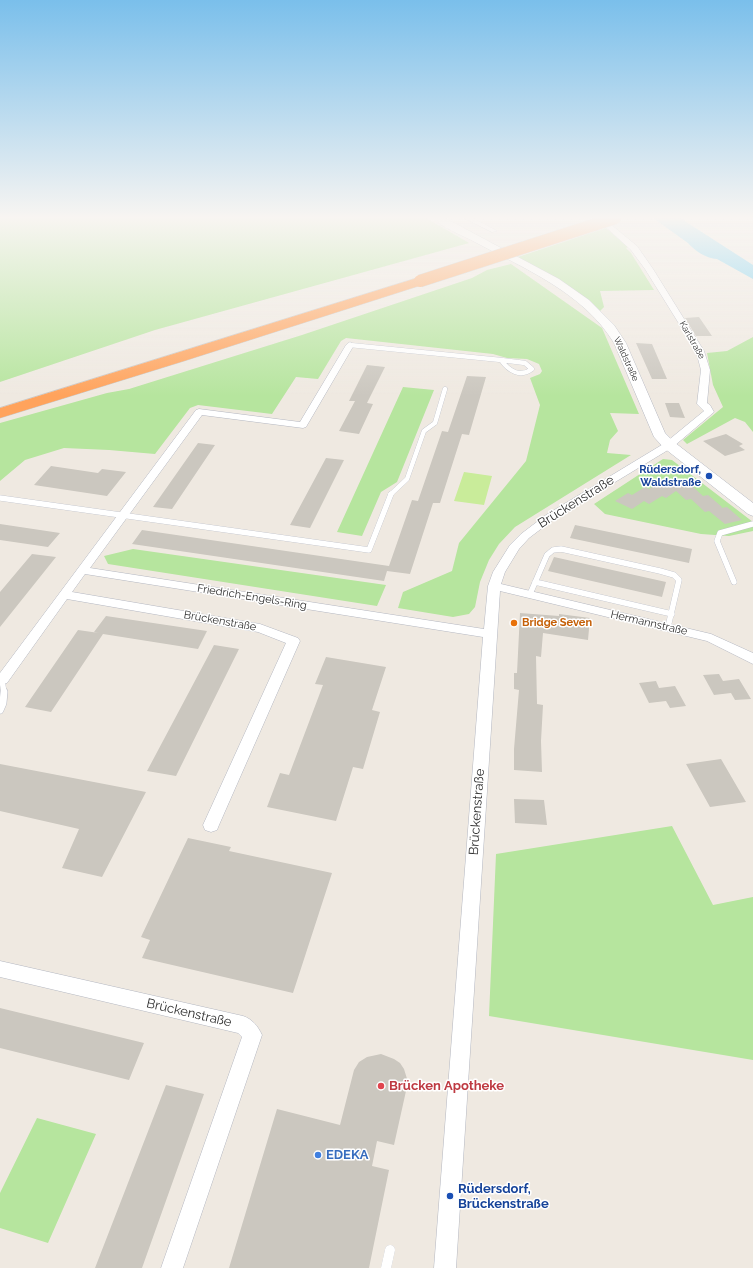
<!DOCTYPE html>
<meta charset="utf-8">
<style>
body{margin:0}
canvas{display:block;background:#efe9e1}
</style>
<canvas width="753" height="1268"></canvas>
<script>
const ctx = document.querySelector('canvas').getContext('2d');
ctx.lineJoin = 'round';
function fillPath(path, color) {
  ctx.fillStyle = color;
  ctx.fill(path, 'evenodd');
}
function strokePath(path, color, width, dash) {
  ctx.strokeStyle = color;
  ctx.lineWidth = width;
  ctx.lineCap = dash ? 'butt' : 'round';
  ctx.setLineDash(dash || []);
  ctx.stroke(path);
}
function label(font, color, halo, rows, align = 'center') {
  ctx.font = font + ' Raleway,sans-serif';
  ctx.lineWidth = 3;
  ctx.setLineDash([]);
  ctx.textBaseline = 'middle';
  ctx.strokeStyle = halo;
  ctx.fillStyle = color;
  for (const [text, x, y, turn = 0] of rows) {
    ctx.save();
    ctx.translate(x, y);
    ctx.rotate((+turn || 0) * Math.PI / 180);
    ctx.textAlign = isNaN(turn) ? turn : align;
    if (halo) ctx.strokeText(text, 0, 0);
    ctx.fillText(text, 0, 0);
    ctx.restore();
  }
}
fillPath(new Path2D(`
 M0 218H426L469 243 155 330 0 382Z
 M606 228 628 247 626 248 631 253 654 290 600 291 604 307 599 312 578 293 518 257Z
 M511 264 602 328 639 414 610 413 618 431 610 440 607 453 631 455 515 527 499 544 489 560 480 582 475 607 469 614 453 617 398 608 403 592 452 571 459 543 526 461 540 405 530 378 540 374 542 371 539 364 527 359 507 358 493 354 346 338 341 341 318 379 296 377 272 414 198 405 190 408 155 454 109 450 64 448 25 460 0 481V423L107 393 129 389 302 335 472 278 487 270Z
 M753 337V432L745 422 735 418 687 444 683 440 723 407 713 385 707 353 727 351Z
 M403 387 434 390 397 482 381 492 362 536 337 532Z
 M663 459 672 460 753 522V531L729 536 701 534 605 514 594 504Z
 M133 549 386 585 377 606 108 564 104 556Z
 M672 826 713 905 753 897V1060L489 1016 496 854Z
 M37 1118 96 1134 48 1243 0 1228V1193Z`), '#b6e59e');
fillPath(new Path2D(`
 M464 472 492 476 484 505 454 501Z`), '#c9ec9a');
fillPath(new Path2D(`
 M653 218H680L753 265V279L717 259C707 259 694 250 688 243Z`), '#75cff0');
fillPath(new Path2D(`
 M699 317 712 336H696L685 318Z
 M636 343 652 344 667 379H652Z
 M367 365 385 367 367 403 373 404 359 434 339 431 355 401H349Z
 M467 376 486 377 469 435 462 434 440 503H433L410 574 387 571 384 581 132 544 142 530 389 566 412 500 418 501 442 431 448 432Z
 M665 403H679L685 418 670 417Z
 M726 434 743 444 739 446 745 450 725 456 703 441Z
 M198 443 215 445 172 509 153 507Z
 M326 458 344 460 310 528 290 525Z
 M51 466 98 473 102 469 126 472 107 496 34 485Z
 M671 480 689 482 682 487 691 485 703 496 708 495 722 507 721 508 727 507 742 520 725 524 709 511 705 512 691 499 686 500 676 491 666 498 662 496 649 504 644 501 632 509 615 501 628 493 632 495 645 487 649 489 661 481 665 483Z
 M0 524 60 533 48 547 0 540Z
 M575 525 692 549 689 563 570 538Z
 M32 554 56 557 0 627V592Z
 M554 557 666 582 662 597 548 571Z
 M520 613 559 616V614L590 618 588 640 543 633 541 657 536 656 537 704 543 705 541 741 542 772 514 770V749L519 690 514 689V673H517Z
 M106 616 207 631 198 649 103 634 51 712 25 707 78 630 99 633 94 632Z
 M214 645 239 649 176 776 147 771Z
 M326 657 386 667 372 710 380 712 363 769 353 767 336 821 267 807 280 773 289 775 323 685 315 684Z
 M719 674 723 681 739 679 751 699 735 700 731 693 714 695 703 675Z
 M656 681 659 688 675 686 686 706 670 708 666 701 649 703 639 683Z
 M721 759 746 802 710 807 686 764Z
 M0 764 146 792 102 877 62 868 79 829 0 811Z
 M514 799 544 800 547 825 515 823Z
 M188 838 231 847 229 851 332 873 293 993 142 958 150 940 141 937Z
 M0 1008 144 1043 129 1080 0 1048Z
 M381 1054 394 1059 400 1063 404 1069 408 1082 394 1145 377 1141 372 1166 389 1170 369 1268H229L277 1109 340 1125 354 1070 359 1062 367 1057Z
 M166 1085 204 1094 142 1268H95Z`), '#cbc7bf');
const laneFar3 = new Path2D(`
 M350 345 501 360
 M501 360 525 363 532 369C520 378 509 371 501 360Z
 M390 495 407 479 424 431 435 423 445 389`);
const laneFar2 = new Path2D(`
 M0 498 369 550 391 494
 M535 582 672 614
 M734 582 717 541 720 533 753 524
 M530 594 547 555 553 550 561 549 660 571 674 575 679 580 668 627
 M0 680H2L4 693`);
const laneFar1 = new Path2D(`
 M0 710 3 703 4 692`);
const lane = new Path2D(`
 M386 1268 390 1250`);
const street = new Path2D(`
 M464 218H473L497 231 492 232Z
 M596 218H603L637 246 653 269 704 351 710 370 707 403 710 405 714 412 673 447 554 519 529 538 519 549 505 572 501 584 711 634 753 653V664L707 641 500 591 456 1268H434L483 637 85 574 72 592 260 624 298 638 300 641 219 825 217 830 211 832 205 830 203 825 286 643 258 632 67 599 7 683 0 684V673L196 410 199 409 300 422 346 345 350 342 354 345 306 427 303 428 202 415 90 568 484 629 488 586 493 572 510 545 521 534 546 515 665 443 704 411 697 404 701 370 696 351 645 269 631 250Z
 M0 961 243 1016C252 1019 258 1026 262 1035L183 1268H161L242 1037 238 1033 0 977Z`);
const secondary = new Path2D(`
 M433 218H445L559 279 589 300 614 325 626 343 665 433 674 442 753 503V516L748 514 664 448 654 437 614 343C583 292 523 268 473 241 462 235 441 227 433 218Z`);
const highway = new Path2D(`
 M420 277 425 278 426 281 425 284 184 361 0 418V408Z`);
strokePath(laneFar3, '#b4b7c1', 5);
strokePath(laneFar2, '#b4b7c1', 6);
strokePath(laneFar1, '#b4b7c1', 8);
strokePath(lane, '#b4b7c1', 10);
strokePath(street, '#b4b7c1', 1);
strokePath(secondary, '#b4b7c1', 1);
strokePath(highway, '#c9c9c9', 1);
strokePath(laneFar3, '#fff', 4.5);
strokePath(laneFar2, '#fff', 5.5);
strokePath(laneFar1, '#fff', 7);
strokePath(lane, '#fff', 10);
fillPath(street, '#fff');
fillPath(secondary, '#fff');
fillPath(highway, '#ffa35c');
const highwayBridge = new Path2D(`
 M420 281 615 218`);
strokePath(highwayBridge, '#c9c9c9', 13, []);
strokePath(highwayBridge, '#ffa35c', 12);
const sky = ctx.createLinearGradient(0, 0, 0, 396);
sky.addColorStop(0, '#7abfeb');
sky.addColorStop(0.55, '#f8f5f2');
sky.addColorStop(1, '#f8f5f200');
ctx.fillStyle = sky;
ctx.fillRect(0, 0, 753, 396);
for (const [x, y, r, color] of [
 [709,476,4,"#1a4fb4"],
 [514,623,4,"#e8710a"],
 [381,1086,4,"#e0444e"],
 [318,1155,4,"#3f7fe0"],
 [450,1196,4,"#1a4fb4"]
]) {
  const dot = new Path2D();
  dot.arc(x, y, r, 0, 2 * Math.PI);
  ctx.fillStyle = color;
  ctx.fill(dot);
  strokePath(dot, '#fff', 1.5);
}
label('9px', '#2e2e2e', '#fff', [
 ["Karlstraße",692,340,60],
 ["Waldstraße",626,359,65]
]);
label('bold 11px', '#164399', '#fff', [
 ["Rüdersdorf,",701,470],
 ["Waldstraße",701,483]
], 'right');
label('11px', '#2e2e2e', '#fff', [
 ["Friedrich-Engels-Ring",252,597,9],
 ["Brückenstraße",220,621,10],
 ["Hermannstraße",649,623,13]
]);
label('bold 11px', '#c56008', '#fff', [
 ["Bridge Seven",522,623]
], 'left');
label('13px', '#2e2e2e', '#fff', [
 ["Brückenstraße",576,502,-32],
 ["Brückenstraße",477,812,-86],
 ["Brückenstraße",189,1013,13]
]);
label('bold 13px', '#be3a42', '#fff', [
 ["Brücken Apotheke",389,1086]
], 'left');
label('bold 13px', '#366cbe', '#fff', [
 ["EDEKA",326,1155]
], 'left');
label('bold 13px', '#164399', '#fff', [
 ["Rüdersdorf,",458,1189],
 ["Brückenstraße",458,1204]
], 'left');
</script>
